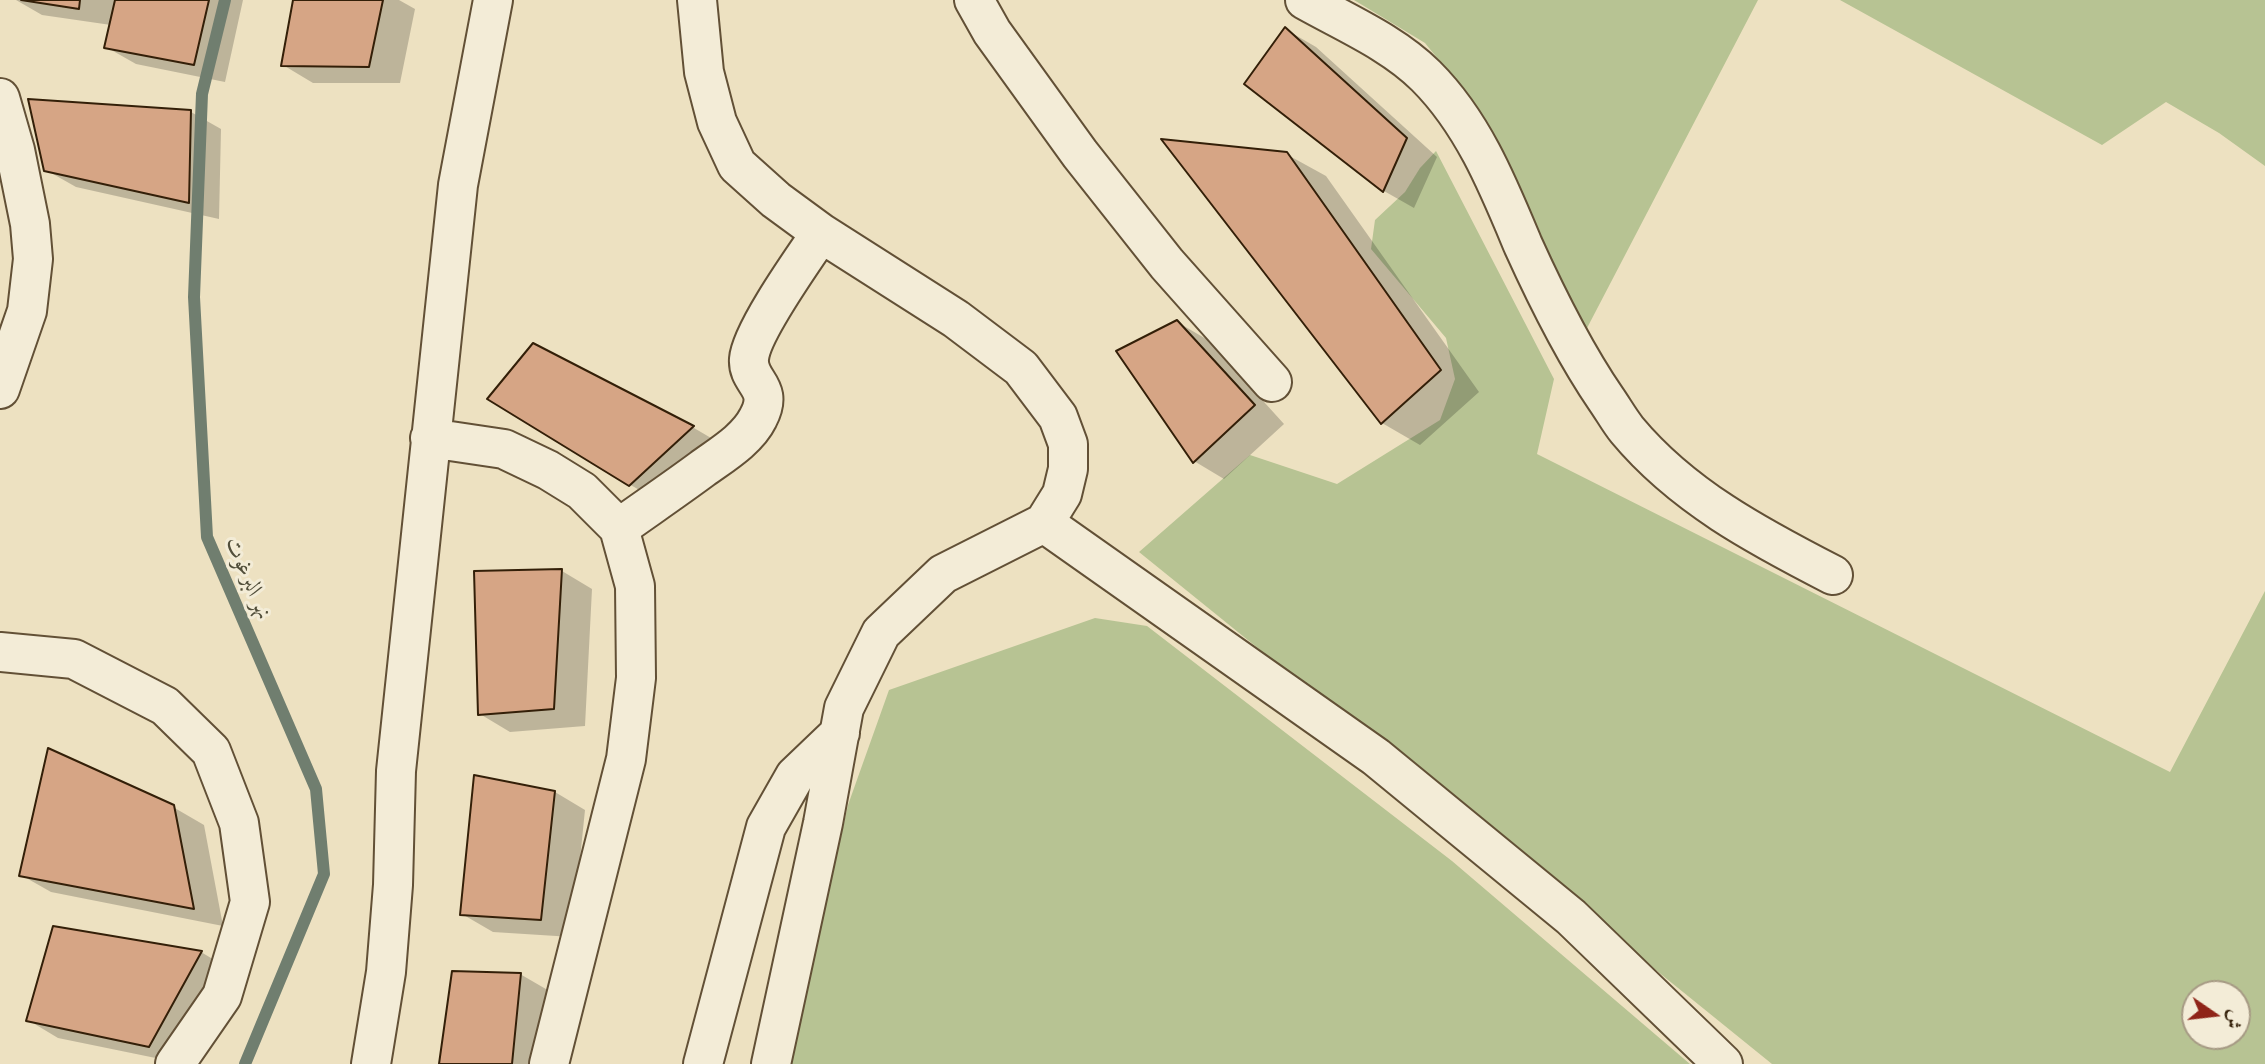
<!DOCTYPE html>
<meta charset="utf-8">
<style>
body{margin:0}
#map{position:relative;width:2265px;height:1064px;overflow:hidden;background:#ede1c1;font-family:"IM FELL French Canon",Amiri,serif}
canvas{display:block}
.north{position:absolute;left:2181px;top:980px;width:70px;height:70px;box-sizing:border-box;background:#f3ecd7;border:2px solid #a69a84;border-radius:50%;rotate:104deg;font-size:19px;font-weight:700;line-height:28px;text-align:center;color:#331f08}
.north::after{content:'';display:block;margin:auto;width:24px;height:32px;background:#8f2418;clip-path:polygon(50% 0,100% 100%,50% 72%,0 100%)}
</style>
<div id="map">
<canvas width="2265" height="1064"></canvas>
<div class="north">ش</div>
</div>
<script>
const ctx = document.querySelector('canvas').getContext('2d');
ctx.lineJoin = 'round';
function fillPath(path, color) {
  ctx.fillStyle = color;
  ctx.fill(path, 'evenodd');
}
function strokePath(path, color, width, dash) {
  ctx.strokeStyle = color;
  ctx.lineWidth = width;
  ctx.lineCap = dash ? 'butt' : 'round';
  ctx.setLineDash(dash || []);
  ctx.stroke(path);
}
function label(font, color, halo, rows, align = 'center') {
  ctx.font = font + ' "IM FELL French Canon",Amiri,serif';
  ctx.lineWidth = 6;
  ctx.setLineDash([]);
  ctx.textBaseline = 'middle';
  ctx.strokeStyle = halo;
  ctx.fillStyle = color;
  for (const [text, x, y, turn = 0] of rows) {
    ctx.save();
    ctx.translate(x, y);
    ctx.rotate((+turn || 0) * Math.PI / 180);
    ctx.textAlign = isNaN(turn) ? turn : align;
    if (halo) ctx.strokeText(text, 0, 0);
    ctx.fillText(text, 0, 0);
    ctx.restore();
  }
}
fillPath(new Path2D(`
 M1354 0H1758L1586 330 1565 297 1472 101 1425 43Z
 M1840 0H2265V166L2219 133 2166 102 2102 145Z
 M1436 151 1554 379 1537 454 2170 772 2265 591V1064H1772L1139 552 1250 455 1337 484 1440 420 1455 379 1446 338 1371 249 1375 220 1405 192 1420 168ZM2195 994H2237V1036H2195Z
 M1095 618 1147 626 1452 861 1690 1064H790L848 805 889 690Z`), '#b7c393');
fillPath(new Path2D(`
 M16 0H243L225 82 136 64 106 47 111 25 42 15Z
 M295 0H399L415 9 400 83H313L283 65Z
 M1285 29 1316 47 1437 157 1414 208 1384 191 1247 83Z
 M191 112 221 129 219 219 76 187 46 170Z
 M1286 154 1326 176 1479 392 1420 445 1382 423Z
 M1177 322 1208 340 1284 424 1224 479 1194 461Z
 M534 345 694 428 723 445 660 502 629 484Z
 M562 571 592 589 585 726 510 732 480 714Z
 M555 792 585 810 572 937 493 932 462 914Z
 M173 807 204 825 223 926 51 892 21 875Z
 M54 928 201 952 231 970 180 1063 58 1038 28 1020Z
 M520 974 551 992 544 1064H441Z`), '#0003');
strokePath(new Path2D(`
 M225 0 202 94 194 297 207 537 316 789 324 874 245 1064`), '#707e6f', 12);
const building = new Path2D(`
 M21 0H80L79 9Z
 M115 0H209L194 65 104 48Z
 M293 0H383L369 67 281 66Z
 M1285 27 1407 138 1383 192 1244 84Z
 M28 99 191 110 189 203 44 171Z
 M1161 139 1287 152 1441 370 1381 424Z
 M1177 320 1255 405 1193 463 1116 351Z
 M533 343 694 426 629 486 487 399Z
 M562 569 554 709 478 715 474 571Z
 M48 748 174 805 194 909 19 876Z
 M474 775 555 791 541 920 460 915Z
 M53 926 202 951 149 1047 26 1021Z
 M452 971 521 973 512 1064H439Z`);
fillPath(building, '#d6a585');
strokePath(building, '#331f08', 2);
const street = new Path2D(`
 M697 0 704 72 717 122 737 165 776 200 821 233 956 319 1021 368 1058 417 1068 444V469L1062 494 1044 523 943 574 881 633 844 708 823 823 771 1064
 M974 0 992 32 1080 154 1167 264 1272 382
 M1305 0C1346 23 1393 43 1426 76 1473 123 1498 185 1523 245 1547 298 1573 351 1606 399 1613 409 1619 420 1627 430 1682 496 1757 536 1833 575
 M0 98 15 150 30 224 33 259 27 311 0 389
 M430 438 504 449 548 470 582 491 619 528 635 586 636 678 626 759 549 1064
 M1044 523 1376 757 1571 917 1723 1064
 M619 528C647 508 675 489 702 469 721 455 747 440 758 418 775 386 747 383 749 359 751 332 804 258 821 233
 M0 652 74 659 165 706 211 751 239 823 250 902 222 996 175 1064
 M371 1064 386 972 393 885 396 771 458 185 493 0
 M703 1064 766 827 795 776 840 733`);
strokePath(street, '#625036', 42);
strokePath(street, '#f3ecd7', 38);
label('italic 23px', '#524f3b', '#f3ecd7', [
 ["نهر البرغوت",248,579,67]
]);
</script>
